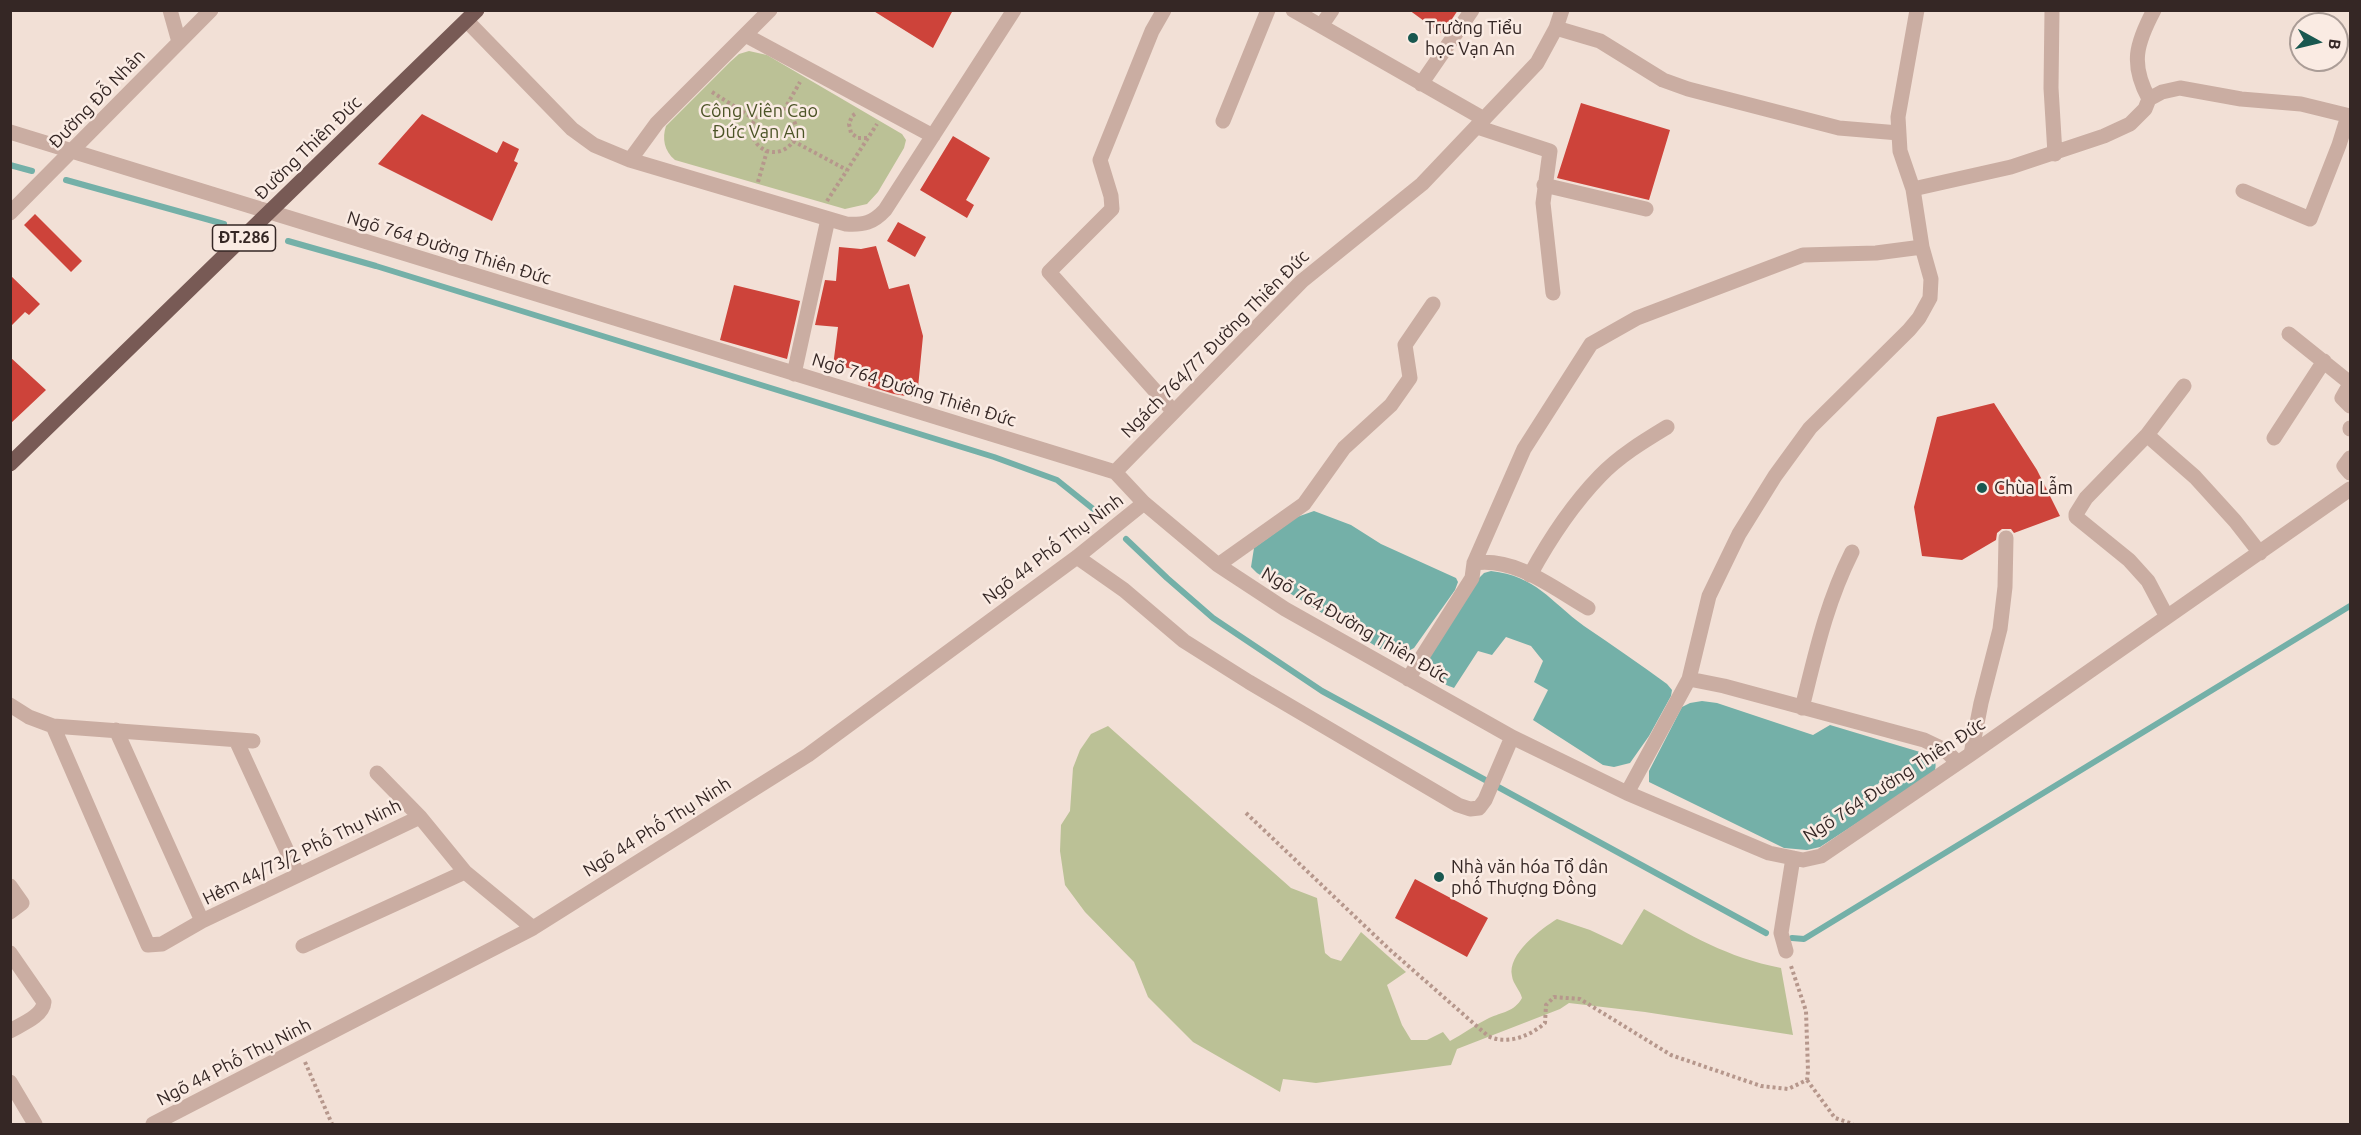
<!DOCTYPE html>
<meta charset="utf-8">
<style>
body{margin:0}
#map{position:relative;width:2361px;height:1135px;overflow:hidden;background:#f2e0d6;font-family:Ubuntu,sans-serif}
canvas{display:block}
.frame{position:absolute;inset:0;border:12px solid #352725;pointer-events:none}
.north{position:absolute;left:2289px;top:12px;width:60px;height:60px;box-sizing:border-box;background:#faebe3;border:2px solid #ab9d97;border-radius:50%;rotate:98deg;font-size:16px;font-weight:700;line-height:24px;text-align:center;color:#352725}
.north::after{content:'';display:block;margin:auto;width:21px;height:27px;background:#195850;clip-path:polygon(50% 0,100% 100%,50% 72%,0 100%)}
</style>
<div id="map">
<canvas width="2361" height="1135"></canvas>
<div class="frame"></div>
<div class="north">B</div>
</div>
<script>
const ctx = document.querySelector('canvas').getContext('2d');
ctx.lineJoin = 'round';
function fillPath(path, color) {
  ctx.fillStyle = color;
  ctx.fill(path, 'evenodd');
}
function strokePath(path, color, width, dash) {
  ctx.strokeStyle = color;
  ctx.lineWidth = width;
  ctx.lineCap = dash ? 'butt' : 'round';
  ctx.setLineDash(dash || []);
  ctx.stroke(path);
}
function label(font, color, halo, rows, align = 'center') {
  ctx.font = font + ' Ubuntu,sans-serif';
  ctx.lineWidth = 5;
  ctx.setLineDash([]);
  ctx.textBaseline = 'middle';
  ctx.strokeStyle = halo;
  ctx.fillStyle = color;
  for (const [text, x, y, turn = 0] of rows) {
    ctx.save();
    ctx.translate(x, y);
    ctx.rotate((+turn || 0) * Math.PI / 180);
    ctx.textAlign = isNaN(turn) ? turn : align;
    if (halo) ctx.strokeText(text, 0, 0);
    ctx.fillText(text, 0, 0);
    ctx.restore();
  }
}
fillPath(new Path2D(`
 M749 51 767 55 902 134 906 140 904 148 878 192 867 204 845 209 675 160C664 151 662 138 666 126L730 62 739 54Z
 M1108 726 1291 888 1317 898 1325 953 1331 958 1341 961 1361 932 1406 972 1387 985 1402 1025 1411 1040H1427L1443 1032 1450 1041C1463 1034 1475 1025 1489 1018 1502 1012 1514 1012 1522 998 1520 990 1513 984 1512 976 1507 954 1541 929 1557 919L1590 930 1622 945 1644 909C1692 936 1726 957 1781 968L1793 1035 1645 1012 1569 1003 1560 1009 1457 1049 1451 1065 1316 1083 1283 1079 1280 1092 1193 1042 1148 997 1134 962 1085 912 1065 885 1060 851 1061 825 1070 811 1073 768 1080 750 1091 734Z`), '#bbc196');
fillPath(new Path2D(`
 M1314 511 1351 525 1381 544 1456 578 1458 582 1455 590 1414 648C1404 654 1393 655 1382 650L1257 573 1251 567 1254 548 1297 517Z
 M1491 571C1536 576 1550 601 1584 626 1612 645 1640 664 1667 684L1672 690 1671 696 1649 736 1630 763 1614 767 1603 765 1533 720 1548 690 1534 682 1543 661 1531 646 1506 637 1492 655 1478 651 1454 688C1442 683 1428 679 1424 666L1474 583 1484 573Z
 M1702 701 1717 703 1813 735 1830 725 1930 755C1936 761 1937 765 1934 773L1820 847 1807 850 1784 848 1649 782V771L1682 707 1690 703Z`), '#74b0a8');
strokePath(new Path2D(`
 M10 165 32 171
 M66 180 224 224
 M288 241 376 266 994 457 1057 480 1102 516
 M1126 539 1167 578 1213 618 1322 691 1766 933
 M1792 938 1804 939 2350 606`), '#74b0a8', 6);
fillPath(new Path2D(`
 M872 10H953L933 48Z
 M1409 10H1458L1442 34Z
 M1581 103 1670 130 1649 200 1557 178Z
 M422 114 497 153 503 141 519 149 514 161 518 163 492 221 378 164Z
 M953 136 990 158 966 200 974 205 967 218 920 190Z
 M35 214 82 261 71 272 24 225Z
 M898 222 926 237 915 257 887 241Z
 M876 246 889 289 909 284 923 336 917 398 894 394 868 386 870 371 833 366 838 327 815 325 825 280 836 281 839 247 861 249Z
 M10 275 40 304 29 315 25 312 10 327Z
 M734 285 800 301 787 359 720 340Z
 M10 357 46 390 10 424Z
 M1994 403 2037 470 2060 516 2014 533 2011 529H2002L1997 533 1996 540 1962 560 1922 556 1914 507 1937 417Z
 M1415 879 1488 918 1467 957 1395 918Z`), '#cd433a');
strokePath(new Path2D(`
 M712 92 754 119
 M752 130a22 22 0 1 1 44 0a22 22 0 1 1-44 0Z
 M784 110 800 82
 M855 114 852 116 849 124 851 133 858 138H868
 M793 141 847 170
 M758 182 767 151
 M827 201 877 124
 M1246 813 1389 949 1488 1036C1506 1045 1529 1037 1545 1023L1546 1005 1554 997 1580 999 1671 1055 1761 1086 1788 1089 1807 1080 1808 1071 1806 1011 1791 966
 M305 1062 332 1124
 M1807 1080 1835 1118 1853 1124`), '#b6978c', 4, [3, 3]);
strokePath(new Path2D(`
 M170 10 179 42
 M1164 10 1152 31 1100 160 1111 196 1112 209 1049 272 1174 412
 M1293 10 1484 119
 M2052 10 2051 88 2055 154
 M467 21 572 129 594 145 630 160 846 224C864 225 873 223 885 210L1014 10
 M1321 26 1332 10
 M1556 28 1600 41 1663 80 1688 89 1839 128 1899 133
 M747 36 933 136
 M1421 84 1472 10
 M2149 99C2130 64 2136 44 2154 10
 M1223 121 1268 10
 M1477 127 1550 151 1543 203 1553 293
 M10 132 1115 472 1144 503 1218 565 1285 609 1512 737 1627 793 1769 853 1803 860 1821 856 1971 754 2350 489
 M630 160 657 123 770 10
 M1544 185 1646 209
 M1913 189 2011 167 2104 136 2130 124 2145 109 2149 99 2162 92 2180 88 2241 99 2301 104 2350 116
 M2243 191 2310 219 2339 145 2348 116
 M10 213 211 10
 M2289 334 2350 383
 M794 374 828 219
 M2350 384 2342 398 2350 406
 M2350 428V429
 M2147 435 2195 477 2235 521 2260 553
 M2274 438 2324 361
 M2350 458 2344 466 2350 473
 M1115 472 1302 281 1422 184 1537 63 1556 28 1562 10
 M1077 557 1124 590 1184 641 1249 682 1458 805 1470 809 1479 808 1485 800 1512 737
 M1474 563C1516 557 1553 588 1588 608
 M1218 565 1304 504 1344 448 1391 405 1410 378 1405 345 1433 304
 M1530 575C1549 540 1572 505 1600 476 1619 456 1644 441 1667 427
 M2167 617 2148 581 2129 560 2076 517V514L2086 498 2147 435 2184 386
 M1408 679 1472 578 1474 563 1524 449 1591 344 1637 318 1803 255 1876 253 1922 247
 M1689 679 1724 686 1924 740 1945 750 1958 763
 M10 705 29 717 53 726 253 741
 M1802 708C1816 652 1826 604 1852 552
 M53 726 148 945 162 944 202 921 420 817
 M116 730 202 921
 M236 740 298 875
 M1971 754 1981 703 2000 629 2005 587 2006 538
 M377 773 420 817 465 872 533 928
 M1627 793 1689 679 1709 596 1739 534 1775 476 1810 428 1909 330 1919 318 1930 298 1931 279 1922 247 1913 189 1900 151 1898 117 1917 10
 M10 886 22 903 10 912
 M303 946 465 872
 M1786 951 1781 933 1793 858
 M10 953 44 1002C43 1016 22 1024 10 1031
 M10 1082 35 1124
 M153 1124 533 928 808 755 1077 557 1144 503`), '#caada2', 15);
strokePath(new Path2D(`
 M10 464 477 10`), '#785a55', 15);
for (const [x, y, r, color] of [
 [1413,38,6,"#195850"],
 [1982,488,6,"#195850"],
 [1439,877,6,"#195850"]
]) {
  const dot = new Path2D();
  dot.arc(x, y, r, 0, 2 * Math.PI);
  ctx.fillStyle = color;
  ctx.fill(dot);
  strokePath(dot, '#faebe3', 2);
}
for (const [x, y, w] of [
 [244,238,63]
]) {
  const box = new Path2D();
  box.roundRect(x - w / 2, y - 13, w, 26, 4.5);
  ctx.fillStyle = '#faebe3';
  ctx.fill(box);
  strokePath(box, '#352725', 1.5);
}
label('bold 16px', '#352725', null, [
 ["ĐT.286",244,238]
]);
label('18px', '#352725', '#faebe3', [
 ["Trường Tiểu",1425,28],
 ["học Vạn An",1425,49],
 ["Chùa Lẫm",1994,488],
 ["Nhà văn hóa Tổ dân",1451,867],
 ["phố Thượng Đồng",1451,888]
], 'left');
label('18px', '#352725', '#faebe3', [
 ["Đường Đỗ Nhân",97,99,-46],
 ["Đường Thiên Đức",308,148,-44],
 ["Ngõ 764 Đường Thiên Đức",449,248,17],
 ["Ngách 764/77 Đường Thiên Đức",1215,344,-45],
 ["Ngõ 764 Đường Thiên Đức",914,390,17],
 ["Ngõ 44 Phố Thụ Ninh",1053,549,-37],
 ["Ngõ 764 Đường Thiên Đức",1355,625,30],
 ["Ngõ 764 Đường Thiên Đức",1894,780,-33],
 ["Ngõ 44 Phố Thụ Ninh",657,827,-32],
 ["Hẻm 44/73/2 Phố Thụ Ninh",302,852,-26],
 ["Ngõ 44 Phố Thụ Ninh",234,1062,-27]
]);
label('18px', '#4c5427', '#faebe3', [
 ["Công Viên Cao",759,111],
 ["Đức Vạn An",759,132]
]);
</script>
